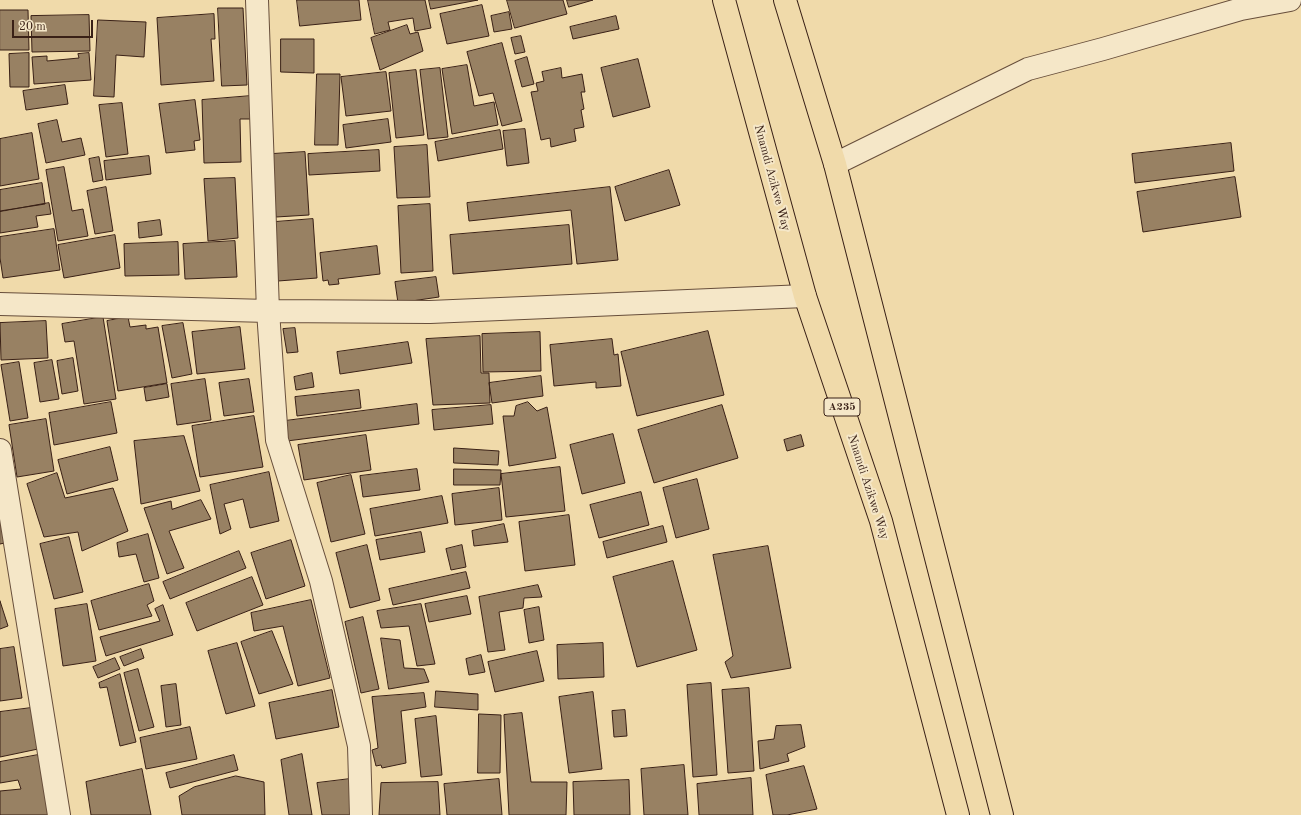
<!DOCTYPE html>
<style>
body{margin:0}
#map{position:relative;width:1301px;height:815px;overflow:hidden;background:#f0daaa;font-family:"Old Standard TT",serif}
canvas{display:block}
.scale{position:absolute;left:12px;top:20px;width:81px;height:18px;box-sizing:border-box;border:2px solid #392016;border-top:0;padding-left:5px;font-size:12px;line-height:14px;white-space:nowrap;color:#392016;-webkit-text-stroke:3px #f5e7c8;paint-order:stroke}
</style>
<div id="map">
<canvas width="1301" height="815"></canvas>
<div class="scale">20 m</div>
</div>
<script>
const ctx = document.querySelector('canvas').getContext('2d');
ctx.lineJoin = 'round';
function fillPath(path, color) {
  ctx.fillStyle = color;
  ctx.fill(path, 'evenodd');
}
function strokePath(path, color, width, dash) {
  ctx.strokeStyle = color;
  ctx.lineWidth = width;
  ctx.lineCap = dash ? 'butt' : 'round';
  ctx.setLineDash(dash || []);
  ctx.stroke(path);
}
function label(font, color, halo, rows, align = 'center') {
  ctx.font = font + ' "Old Standard TT",serif';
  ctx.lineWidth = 4;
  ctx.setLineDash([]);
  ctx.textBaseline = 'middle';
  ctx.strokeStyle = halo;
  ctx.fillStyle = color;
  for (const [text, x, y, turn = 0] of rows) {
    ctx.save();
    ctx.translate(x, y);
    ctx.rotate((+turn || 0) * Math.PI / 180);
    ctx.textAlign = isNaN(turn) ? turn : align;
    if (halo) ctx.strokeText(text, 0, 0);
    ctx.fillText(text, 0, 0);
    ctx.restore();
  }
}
const building = new Path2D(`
 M297 0H359L361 20 300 26Z
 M368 0H425L431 28 415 31 413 18 388 22 390 30 375 34Z
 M429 0H478L431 9Z
 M507 0H563L567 14 515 28Z
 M567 0H593L569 7Z
 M482 5 489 36 447 44 440 14Z
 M218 8H243L247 85 222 86Z
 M0 10H28L29 50H0Z
 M509 12 512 29 494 32 491 16Z
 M214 14 215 39H211L214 81 161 85 157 18Z
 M89 15 90 51 32 52 31 16Z
 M616 16 619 29 573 39 570 27Z
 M98 20 146 22 144 57 116 55 114 97 94 96Z
 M407 25 410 34 418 32 423 51 380 70 371 38Z
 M521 36 525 52 515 54 511 38Z
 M281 39H314V73L281 72Z
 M502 43 522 121 502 126 493 93 479 96 467 52Z
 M29 53V87H10L9 54Z
 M89 53 91 80 34 84 32 57 47 56V61L79 58 78 54Z
 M527 57 534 84 522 87 515 61Z
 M638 59 650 107 613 117 601 68Z
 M467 65 474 106 494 102 498 125 452 134 442 69Z
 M440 68 448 137 428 139 420 70Z
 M561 68 562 78 582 74 585 92H581L584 109 581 110 584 127 574 129 576 141 551 147 550 138 541 140 531 92 538 91 536 83 544 81 542 72Z
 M416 70 424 135 396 138 389 73Z
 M386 72 391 111 346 116 341 77Z
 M317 74H340L338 145H315Z
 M65 85 68 104 26 110 23 91Z
 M251 96 252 119H240L241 162 204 163 202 100Z
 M195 100 200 140 194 141 195 150 166 153 159 104Z
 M122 103 128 154 106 157 99 105Z
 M388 119 391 142 346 148 343 125Z
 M57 120 62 142 81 138 85 155 46 163 38 124Z
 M525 129 529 163 507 166 503 131Z
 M500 130 503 149 438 161 435 142Z
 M32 133 39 179 0 186V139Z
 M1231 143 1234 171 1135 183 1132 154Z
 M427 145 430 197 397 198 394 147Z
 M379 150 380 171 309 175 308 154Z
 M305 152 309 215 276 217 272 154Z
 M149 156 151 174 106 180 104 161Z
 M99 157 103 180 93 182 89 159Z
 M64 167 72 211 83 209 88 236 58 241 46 170Z
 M669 170 680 205 625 221 615 187Z
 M1235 177 1241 217 1143 232 1137 192Z
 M235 178 238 238 208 241 204 179Z
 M42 183 45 204 0 211V190Z
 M106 187 113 231 95 234 87 191Z
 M610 187 618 260 577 264 571 210 469 221 467 203Z
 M49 203 51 214 36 216 38 227 0 233V212Z
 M430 204 433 271 401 273 398 206Z
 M313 219 317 278 278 281 275 222Z
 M160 220 162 235 139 238 138 223Z
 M569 225 572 264 453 274 450 235Z
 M54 229 60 270 3 278 0 258V237Z
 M115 235 120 268 64 278 58 245Z
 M235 241 237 277 185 279 183 244Z
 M178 242 179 275 125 276 124 244Z
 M377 246 380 274 338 279 339 284 329 285 328 280 323 281 320 253Z
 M436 277 439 297 398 303 395 282Z
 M103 317 116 399 84 404 74 341 65 342 62 324Z
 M128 317 130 327 146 325V329L158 327 167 383 118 391 107 321Z
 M46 321 48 358 1 360 0 323Z
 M183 323 192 374 172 378 162 326Z
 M240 327 245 369 197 374 192 332Z
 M295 328 298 352 287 353 283 329Z
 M708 331 724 395 637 416 621 352Z
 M540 332 541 371 483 372 482 334Z
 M480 336 481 373H489L490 403 433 405 426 339Z
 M612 339 614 355 618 354 621 386 596 388V382L554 386 550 345Z
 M408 342 412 363 340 374 337 352Z
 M73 358 78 391 62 394 57 361Z
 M52 360 59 399 40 402 34 363Z
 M19 362 28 418 10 421 1 365Z
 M312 373 314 387 296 390 294 377Z
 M541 376 543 396 492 403 489 383Z
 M205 379 211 420 177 425 171 384Z
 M249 379 254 412 224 416 219 383Z
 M167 384 169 397 146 401 144 388Z
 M359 390 361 408 297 416 295 397Z
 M111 402 117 433 54 445 49 413Z
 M528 402 537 411 547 407 556 458 509 466 503 416H514L516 406Z
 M417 404 419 424 287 441 285 421Z
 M491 405 493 424 434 430 432 410Z
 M722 405 738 458 654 483 638 430Z
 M254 416 263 467 200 477 192 426Z
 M46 419 54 471 17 477 9 425Z
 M613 434 625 483 582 494 570 445Z
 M366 435 371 470 304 480 298 445Z
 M801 435 804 446 787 451 784 440Z
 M184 436 200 491 141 504 134 441Z
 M110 447 118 480 67 494 58 460Z
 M454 448 499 451 498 465 454 463Z
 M560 467 565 511 506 517 501 474Z
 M417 469 420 490 363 497 360 476Z
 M454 469 501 470 500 485H454Z
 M269 472 279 521 250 528 243 499 224 504 231 529 220 534 210 485Z
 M57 473 65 498 113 488 128 531 82 551 78 532 44 537 27 484Z
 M351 475 365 534 331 542 317 483Z
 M697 479 709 529 676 538 663 488Z
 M499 488 502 520 455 525 452 494Z
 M641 492 649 525 599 538 590 505Z
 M442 496 448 523 375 536 370 509Z
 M201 500 211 519 169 531 184 568 167 574 144 508 171 501 172 509Z
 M0 510 9 542 0 544Z
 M569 515 575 565 525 571 519 522Z
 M504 524 508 542 474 546 472 531Z
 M663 526 667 542 607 558 603 542Z
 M421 532 425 552 380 560 376 540Z
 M148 534 159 578 144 582 136 554 119 557 117 543Z
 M69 537 83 592 54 599 40 544Z
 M291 540 305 586 266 599 251 553Z
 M367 545 380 600 350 608 336 553Z
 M462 545 466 567 451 570 446 549Z
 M768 546 791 668 731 678 725 662 733 656 713 555Z
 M239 551 246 568 170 599 163 582Z
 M673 561 697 650 637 667 613 577Z
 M466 572 470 588 393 605 389 589Z
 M252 577 263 605 197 631 186 603Z
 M149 584 154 601 147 605 152 616 99 630 91 601Z
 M538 585 542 597 524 598 523 608 499 612 505 650 488 652 479 597Z
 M467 596 471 614 429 622 425 604Z
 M311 600 330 678 298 686 283 626 254 631 251 613Z
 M0 601 8 626 0 629Z
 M87 604 96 661 63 666 55 609Z
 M421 604 435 664 417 666 409 626 381 628 377 611Z
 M163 605 173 635 106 656 100 637 160 621 155 609Z
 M539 607 544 640 529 643 524 610Z
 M363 617 379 689 361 693 345 622Z
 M272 631 293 684 259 694 241 642Z
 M381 638 400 640 404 668 424 669 429 682 389 689Z
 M237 643 255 706 226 714 208 651Z
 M603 643 604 677 558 679 557 645Z
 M14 647 22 698 0 701V649Z
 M141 649 144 658 124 666 120 657Z
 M537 651 544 681 495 692 488 662Z
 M481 655 485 672 469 675 466 659Z
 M115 658 120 669 98 678 93 667Z
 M138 669 154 727 139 731 124 673Z
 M120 674 136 742 120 746 107 687 100 688 99 683Z
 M711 683 717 775 693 777 687 685Z
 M176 684 181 725 166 727 161 686Z
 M749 688 754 771 728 773 722 690Z
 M332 690 339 727 276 739 269 703Z
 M436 691 478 694V710L435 707Z
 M593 692 602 769 569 773 559 697Z
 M424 693 426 707 401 711 406 763 382 768 381 765 376 766 372 750 378 748 372 697Z
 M31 708 38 749 0 757V712Z
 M625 710 627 736 614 737 612 711Z
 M522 713 531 782H567L566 815H509L504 715Z
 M479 714 501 715 500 773H478Z
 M436 716 442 775 421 777 415 719Z
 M801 725 805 747 787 754 789 761 760 769 758 741 774 739 776 726Z
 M190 727 197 759 146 769 140 738Z
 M302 754 312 815H289L281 760Z
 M38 755 50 815H0V791L21 789 18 780 0 783V762Z
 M234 755 238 770 170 788 166 773Z
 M684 765 688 815H644L641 769Z
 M804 766 817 809 787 815H773L766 775Z
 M142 769 151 815H91L86 782Z
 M236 776 264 782 265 815H182L179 796 194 787Z
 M751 778 753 815H699L697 784Z
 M350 779 351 815H322L317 783Z
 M499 779 502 815H447L444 784Z
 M629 780 630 815H574L573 782Z
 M438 782 440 815H379L381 783Z`);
fillPath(building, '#988163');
strokePath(building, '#392016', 1);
const minor = new Path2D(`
 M257 0 268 311 277 440 321 581 359 746 361 815
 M835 164 1028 69 1103 49 1241 9 1290 0
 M0 304 268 311 430 312 805 296
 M0 450 59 815`);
const trunk = new Path2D(`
 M724 0 805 296 881 521 958 815
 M785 0 835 164 1002 815`);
strokePath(minor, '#674e3b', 24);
strokePath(trunk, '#392016', 24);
strokePath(minor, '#f5e7c8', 22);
strokePath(trunk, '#f0daaa', 22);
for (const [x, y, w] of [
 [842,407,36]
]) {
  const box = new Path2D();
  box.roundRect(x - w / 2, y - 9, w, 18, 3);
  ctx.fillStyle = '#f5e7c8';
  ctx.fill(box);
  strokePath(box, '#392016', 1);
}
label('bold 11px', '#392016', null, [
 ["A235",842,407]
]);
label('12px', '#392016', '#f5e7c8', [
 ["Nnamdi Azikwe Way",772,178,75],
 ["Nnamdi Azikwe Way",868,487,72]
]);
</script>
